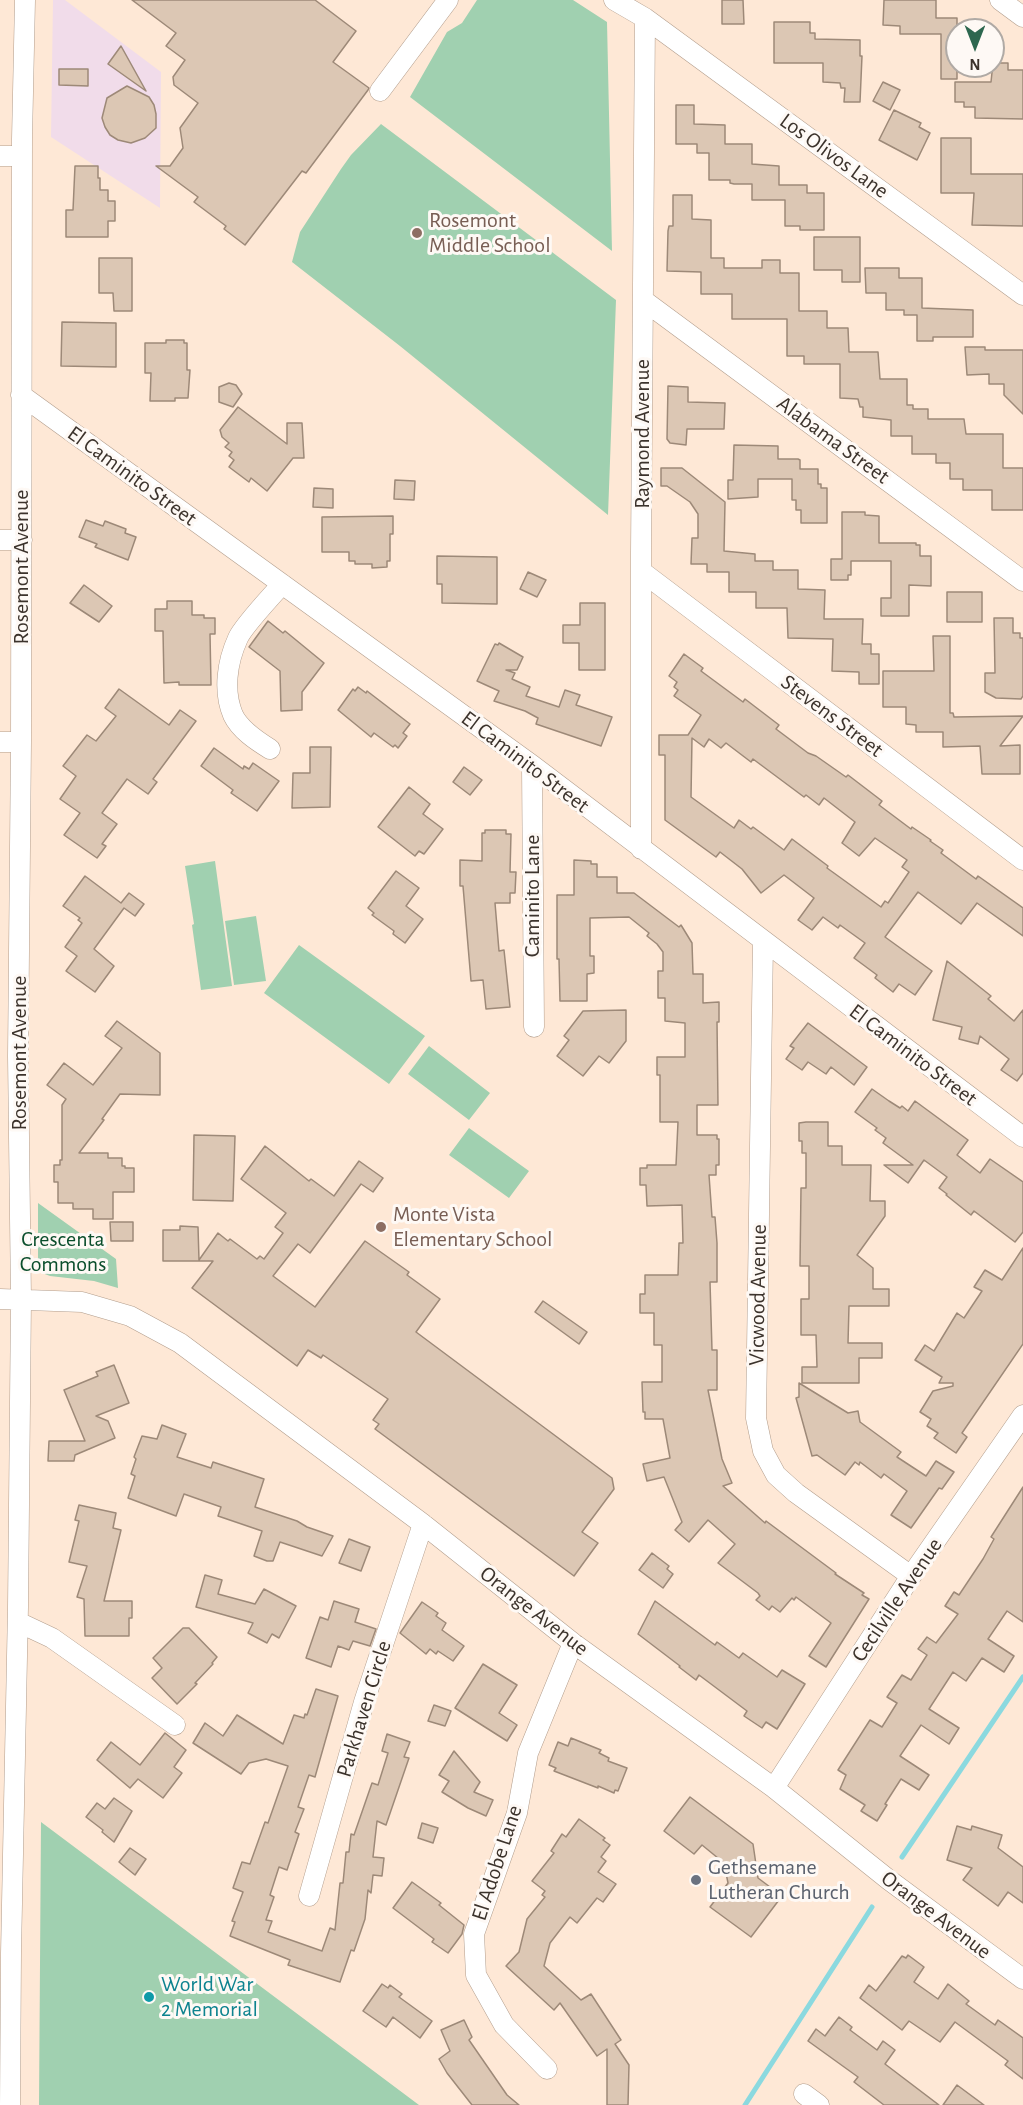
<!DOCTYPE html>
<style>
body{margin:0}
#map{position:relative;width:1023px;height:2105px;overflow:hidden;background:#fee8d6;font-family:"Alegreya Sans",sans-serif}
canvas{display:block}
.north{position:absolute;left:945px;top:18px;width:60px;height:60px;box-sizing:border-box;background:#fef9f5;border:2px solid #b0aaa5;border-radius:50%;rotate:180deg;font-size:16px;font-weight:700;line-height:24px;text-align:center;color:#3c332c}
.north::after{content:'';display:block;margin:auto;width:21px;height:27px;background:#2d674f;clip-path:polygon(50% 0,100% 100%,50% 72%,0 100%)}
</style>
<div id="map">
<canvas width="1023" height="2105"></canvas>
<div class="north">N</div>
</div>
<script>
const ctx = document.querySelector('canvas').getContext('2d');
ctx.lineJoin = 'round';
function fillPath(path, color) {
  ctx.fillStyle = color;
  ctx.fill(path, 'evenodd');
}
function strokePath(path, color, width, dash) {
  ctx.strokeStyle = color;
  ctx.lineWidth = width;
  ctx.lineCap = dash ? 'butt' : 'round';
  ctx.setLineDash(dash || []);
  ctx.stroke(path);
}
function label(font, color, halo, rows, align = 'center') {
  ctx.font = font + ' "Alegreya Sans",sans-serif';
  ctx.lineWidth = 6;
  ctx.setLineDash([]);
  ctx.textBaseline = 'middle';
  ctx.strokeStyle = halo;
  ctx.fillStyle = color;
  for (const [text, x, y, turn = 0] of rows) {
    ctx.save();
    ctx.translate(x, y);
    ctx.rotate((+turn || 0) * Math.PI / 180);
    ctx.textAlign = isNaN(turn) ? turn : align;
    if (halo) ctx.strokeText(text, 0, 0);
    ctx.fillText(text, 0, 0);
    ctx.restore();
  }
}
fillPath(new Path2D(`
 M53 0H65L161 72 160 208 51 137Z`), '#f1dcea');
fillPath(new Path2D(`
 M477 0H573L607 22 612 251 410 97 447 32 462 23Z
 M381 124 616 300 608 515 400 346 292 262 300 232 341 169 351 155Z
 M215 861 232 986 201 990 192 925 194 924 185 866Z
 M256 916 266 981 234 985 225 921Z
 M299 945 425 1036 389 1084 264 993Z
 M429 1046 490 1093 469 1120 408 1074Z
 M469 1128 529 1171 509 1198 449 1155Z
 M38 1203 116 1259 118 1288 94 1281 50 1276 42 1273 38 1262Z
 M41 1822 419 2105H39Z`), '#a0d0b0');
strokePath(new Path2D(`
 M902 1857 1023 1677
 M745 2105 872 1907`), '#8bd9df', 5);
const building = new Path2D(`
 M132 0H315L356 31 333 62 369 88 368 90 306 173 302 171 245 245 224 229 226 226 194 202 198 197 156 166H170L183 148 180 128 198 103 174 85 173 77 185 60 166 46 176 33Z
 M722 0H743L744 24H722Z
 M884 0H936V18H957V79H941V34H900V26L883 25Z
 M774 22H810V33H815V39L860 40V56H862L860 102H844L845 88H841L840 83 823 82V63H774Z
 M121 46 146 91 108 64Z
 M993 63H1008V70H1023V119L975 118V107H964V102H955V82H991Z
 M59 69H88V86L59 85Z
 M883 82 900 90 890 110 873 101Z
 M127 86 149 97 154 105 156 114V128L145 138 131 143 118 140 110 135 105 127 102 118 107 98Z
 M676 105H694V124L725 125V144H752V164L779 166V185H807V193H824V230H800V226H785V200H752V184H734L730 183V180H709V153H697V144H676Z
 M894 110 921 123 919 127 930 133 917 160 879 140Z
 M941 138H971V174H1023V226L972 225 974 193H941Z
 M75 166H98V178H100V190H108V201H115V221H108V237H66V210H73Z
 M673 195H692V219L711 220V258H724V268H762V260H780V273H799V311H827V328H848L849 352H878L880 379H907V405H913V409H928V419H964L966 434H1003V468H1023V510H992V490H963V479H950V463H936V454H912V436H891V420L863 417V407H860L858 399 840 398V364H804V356H787V319H732V294H701V272L667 271 668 231 669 226H673Z
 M814 237H860V282H842V270H814Z
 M99 258H132V311H114L113 293H99Z
 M865 268H899V278H922V308L973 310V337H933V341H917V315H904V310H886V293H866Z
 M62 322 116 323V367L61 366Z
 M166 340H184V343H187V370H190L188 398H175V401H150L151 373H145V343H166Z
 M965 347H985V350H1023V414L1004 395V384H989V374L967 375Z
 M229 383 236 385 242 394 233 407 219 402V387Z
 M668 386 688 387V402L725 403 724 429H687L686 445 670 443 667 439Z
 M238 407 287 444V423H302L304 458H293L267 491 251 478 249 482 229 467 234 460 229 456 232 452 225 447 229 443 222 437 220 430Z
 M734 445 778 446V459H798L800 460V469H818V484H821V488H827V523H801V510H796V500H792V479H758V497L728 499V480H733Z
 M661 468H682L725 502 724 551 755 554V561H773V570H798V589L825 590 824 619H863L862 644H871V654H879V684H859V672L832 671 833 639 788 638 787 608H756V592H729V572H707V564H691L692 538H698V514L690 502 667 486H661Z
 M395 480 415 481 414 500 394 499Z
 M314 488 333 489V508L313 507Z
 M842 512H865V515L879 516V543H916V545H920V556H931V586L909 585V616H881V598H891V561H851V575H848V580H831V559H842Z
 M393 516V534H390V561H387V567L372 568V564H355V561H349V552H322V517Z
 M86 520 103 526 105 521 126 529 125 533 136 537 128 560 95 547 97 544 79 537Z
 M437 556 497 557V604L442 603V584H437Z
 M528 572 546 580 537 597 520 589Z
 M84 585 112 606 99 622 70 603Z
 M947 592H982V622H947Z
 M167 601H192V615H204V618H215V634H210L211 685H179V682L164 683 163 631H155V609H167Z
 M580 603H605V670H579V643H563V625H580Z
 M994 618H1013V633H1020V638H1023V696L1021 699 996 698 985 692V673H995Z
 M268 621 283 633 285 631 324 663 302 692V710L281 711 280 671 249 647Z
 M933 636H950V713H953L954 717 1023 716 1000 746 1020 745V774H982L980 746 943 747V732H916V725L906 724V707H883V671H934Z
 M499 643 523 657 517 670H506L515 673 512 679 530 687 526 696 559 707 565 690 580 695 576 705 612 717 601 746 536 724 538 718 525 711 494 701 499 691 477 681 495 644 498 645Z
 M684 654 703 668 701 671 743 702 745 699 779 725 776 729 808 753 816 756 846 777 848 775 882 801 879 805 911 829 912 827 931 840 930 841 943 850 941 853 976 879 978 876 1023 908V936L977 903 961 924 918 892 885 937 932 971 915 995 899 984 893 992 875 978 877 975 854 958 865 943 840 925 838 928 823 917 812 930 798 920 814 898 784 875 761 893 742 869 720 852 716 857 665 820V755H659V735H688L701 715 674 696 678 690 674 687 677 682 669 676ZM692 738 704 747 709 739 721 748 726 743 751 762 753 759 804 797 806 795 819 805 824 798 855 822 842 843 859 856 875 838 907 860 902 867 909 872 888 903 885 901 881 907 827 868 828 866 792 839 784 850 753 827 751 829 739 820 734 828 691 797Z
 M358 687 366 693 367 691 410 724 403 733 407 736 398 748 395 745 393 747 374 733 371 737 338 710 353 689 355 691Z
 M119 689 169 725 180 710 196 721 153 779 157 782 148 794 127 779 102 813 117 824 102 844 106 846 97 858 64 835 80 813 60 799 76 776 63 766 87 735 96 741 116 716 105 708Z
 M310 747H331L330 807 292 808 293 773H310Z
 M214 748 243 769 244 766 249 769 253 763 279 781 257 811 231 793 233 790 201 766Z
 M464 767 482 780 470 795 453 782Z
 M409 787 430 804 423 814 443 829 424 854 419 851 415 856 378 827Z
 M485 830H506V834H511L510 872H516L515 893H510V903H495L499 951 504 950 510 1007 486 1009 483 980 471 981 463 886H460V860L482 861V833H485Z
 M574 860 591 861V864H597V877H617V893H634L679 927 681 925 692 943 693 974H703V1003L719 1002V1022H717L718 1105H697V1135H717V1139H719V1165H716V1175H709L712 1217H715L717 1243V1282H710L712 1350H717V1390H708L722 1459 732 1483 723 1486 765 1523 766 1521 836 1573 835 1574 864 1593 862 1595 869 1599 826 1667 809 1656 831 1623 796 1597 794 1600 792 1598 780 1612 772 1606 769 1610 756 1600 760 1596 758 1593 718 1563 735 1544 708 1520 689 1542 675 1530 682 1522 664 1477 647 1481 643 1464 670 1458 663 1419H645V1412H643L642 1382H662V1345H654V1313H640V1294H645V1275H678L679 1243H683L682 1205 647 1206 646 1185H640V1168H647V1165H676L678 1122H660V1075H657V1057H685V1023L665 1021V998H658V971H663V952L657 944 647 936 649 933 629 917 590 918V956H594V973L587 974V1001H560L559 959H557V895H574Z
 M396 871 419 888 406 906 423 919 405 943 393 934 394 931 372 915 374 913 368 908Z
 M85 876 121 903 129 893 144 904 135 916 124 908 94 949 114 966 95 992 66 971 77 956 65 947 82 923 78 920 80 918 63 906Z
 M947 961 991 996 988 999 1014 1021 1023 1010V1073L1017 1081 1001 1070 1009 1059 980 1036 978 1044 959 1039 962 1027 933 1020Z
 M626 1010V1041L609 1063 599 1056 583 1076 557 1056 569 1040 564 1036 583 1011Z
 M117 1021 160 1053V1095L120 1094 102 1119 104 1120 79 1153H108V1158H122V1166H125V1168H134V1192H113V1219H93V1209H73V1203H58V1182H54V1165H60V1160H62V1105L66 1099 47 1085 64 1063 93 1085 122 1048 105 1036Z
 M808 1023 867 1067 854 1085 831 1067 826 1074 808 1062 802 1070 786 1059 794 1048 790 1046Z
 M872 1089 889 1101 900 1108 902 1106 908 1111 915 1101 968 1140 957 1155 980 1173 990 1159 1023 1182V1232L1015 1242 974 1211 971 1215 946 1195 947 1194 939 1188 947 1177 924 1160 908 1183 884 1165H913L883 1143 886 1138 875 1130 877 1128 855 1112Z
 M806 1122H828V1146H842V1165H871L870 1201H885V1216L857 1255 873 1268V1289H889V1306H849L848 1343H882V1358H859V1383H802V1367H817L816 1335H801V1299H809V1266H800L801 1188H806V1153H802V1141H799V1123Z
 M194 1135 235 1136 233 1201 193 1200Z
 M265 1146 309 1181 311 1179 334 1196 359 1161 383 1178 373 1192 361 1184 310 1253 298 1244 273 1276 315 1307 365 1241 409 1272 407 1275 440 1299 416 1332 612 1478 614 1489 582 1532 598 1543 574 1576 375 1429 379 1424 373 1420 388 1399 323 1355 321 1358 308 1350 297 1366 192 1288 213 1261H163V1230H180V1226L198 1227 199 1260 218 1233 228 1241 230 1239 257 1259 260 1256 264 1259 283 1233 275 1227 286 1213 241 1179Z
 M110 1222H133V1241H111Z
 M1023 1248V1344L962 1433 967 1437 956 1453 934 1438 938 1433 927 1426 931 1419 920 1412 933 1391 953 1386V1383H939L942 1377 915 1360 925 1345 934 1351 957 1313 964 1318 982 1291 974 1287 985 1270 1002 1280Z
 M543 1301 587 1332 579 1344 535 1312Z
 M114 1365 129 1403 96 1416 108 1421 115 1438 75 1455 74 1461H48L49 1441H85L64 1390 98 1376 96 1372Z
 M799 1383 848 1413 858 1411 860 1422 901 1452 897 1457 926 1476 936 1461 954 1472 942 1489 939 1488 911 1528 891 1515 907 1491 884 1474 881 1478 860 1462 859 1465 855 1462 845 1475 817 1455 812 1456 796 1398 799 1397Z
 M162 1425 186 1434 177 1457 211 1468 213 1462 264 1479 255 1507 297 1521 307 1527 333 1536 322 1556 280 1542 273 1561H267L254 1556 262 1531 218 1516 221 1507 184 1494 176 1516 128 1498 135 1476 131 1474 136 1459 134 1457 142 1436 157 1439Z
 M1023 1487V1622L1007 1611 988 1639 1014 1656 1004 1672 982 1658 966 1681 953 1672 929 1709 959 1728 949 1744 921 1725 900 1756 929 1775 919 1790 901 1779 885 1804 887 1805 877 1821 861 1811 865 1805 840 1789 846 1775 838 1770 870 1720 882 1727 897 1703 887 1697 902 1675 911 1680 927 1655 918 1649 927 1637 936 1643 958 1614 945 1606 954 1592 959 1595 983 1559 994 1539 991 1537Z
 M79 1505 116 1513 113 1528 121 1530 104 1601H132V1618H129V1636H85L84 1599 77 1597 87 1566 69 1562 79 1521 75 1520Z
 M349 1539 370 1547 361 1571 339 1563Z
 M652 1553 669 1566 667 1569 673 1574 663 1588 639 1570Z
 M205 1575 222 1580 218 1594 255 1604 264 1589 296 1606 279 1638 272 1634 267 1643 248 1633 253 1623 196 1607Z
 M334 1601 359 1609 355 1622 376 1629 370 1646 353 1641 349 1650 338 1646 331 1667 306 1658 320 1617 328 1620Z
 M655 1601 715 1645 717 1642 739 1658 743 1653 777 1677 782 1670 805 1684 777 1729 766 1722 762 1728 744 1716 747 1711 699 1675 696 1680 679 1667 680 1666 638 1634Z
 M422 1602 438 1613 436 1616 446 1623 442 1630 464 1646 453 1661 438 1651 436 1654 430 1649 426 1654 400 1633Z
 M183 1628H189L217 1657 212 1663 213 1664 195 1683 197 1684 177 1704 152 1678 162 1668 153 1658Z
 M483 1664 517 1685 499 1713 517 1725 507 1741 455 1708Z
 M316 1689 338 1696 315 1777 309 1775 298 1807 304 1809 295 1832 299 1834 287 1870 279 1867 270 1895 274 1897 266 1920 272 1921 268 1932 322 1951 330 1928 335 1930 340 1883H343L346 1852H349L351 1834 354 1835 372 1783 378 1785 388 1753 382 1751 387 1734 410 1742 404 1757 409 1758 386 1825 377 1821 373 1857 384 1858 382 1876 373 1875 371 1893 368 1890 365 1919 354 1951 351 1950 340 1982 288 1965 290 1960 230 1936 235 1922 232 1921 243 1892 233 1888 242 1862 250 1864 265 1822 268 1823 288 1766 266 1759 249 1763 241 1774 193 1743 205 1723 223 1736 237 1715 283 1744 294 1715 304 1718 305 1714 307 1715Z
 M434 1705 451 1711 445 1726 428 1721Z
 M165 1733 186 1750 174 1767 182 1773 163 1798 138 1779 130 1788 97 1760 111 1742 140 1765Z
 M571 1738 601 1750 599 1753 609 1758 608 1761 627 1768 618 1791 615 1790 614 1793 598 1786V1788L554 1771 556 1768 549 1765 558 1742 568 1746Z
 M454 1751 480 1782 474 1792 493 1800 486 1816 468 1808 442 1792 449 1781 439 1775Z
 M690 1797 753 1844 758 1878 782 1896 751 1937 710 1907 728 1883 724 1863 702 1845 694 1854 664 1831Z
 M114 1798 132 1811 114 1842 102 1832 103 1830 86 1817 97 1803 105 1809Z
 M579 1819 605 1838 603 1840 610 1845 601 1857 606 1861 598 1872 616 1884 603 1902 597 1898 577 1923 570 1917 550 1943 544 1966 581 2000 591 1994 621 2040 615 2044 629 2065 628 2105H607V2049L597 2056 560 2003 554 2010 506 1966 519 1952 527 1919 545 1897 542 1895 545 1891 532 1881 554 1853 551 1851 562 1834 566 1837Z
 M422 1823 438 1828 433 1843 418 1838Z
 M957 1826 971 1830 972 1826 1002 1835 998 1848 1023 1867V1903L1008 1892 998 1906 963 1880 972 1868 947 1860Z
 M130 1848 146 1859 135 1875 119 1862Z
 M412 1882 441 1903 439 1905 464 1925 462 1934 448 1953 432 1942 434 1939 393 1908Z
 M908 1955 924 1967 914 1982 938 1999 948 1984 969 2001 966 2004 995 2025 998 2020 1023 2038V2079L1005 2065 1008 2061 955 2022 940 2042 909 2021 902 2030 860 1998 869 1985 876 1991 902 1956 906 1958Z
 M382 1984 388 1988 390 1985 402 1994 399 1997 432 2021 420 2038 393 2017 386 2027 363 2011Z
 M839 2017 852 2027 850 2030 877 2050 883 2041 895 2050 885 2064 939 2105H884L854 2082 858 2077 808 2041 816 2029 825 2036Z
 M464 2020 472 2037 469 2040 507 2095 519 2105H472L447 2073 439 2059 450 2051 441 2030Z
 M957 2085 984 2105H943Z`);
fillPath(building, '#dcc7b4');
strokePath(building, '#9d8978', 1.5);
const minor = new Path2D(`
 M614 0 645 18 1023 295
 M1000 0 1023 17
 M380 91 448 0
 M0 156H22
 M643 300 1023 581
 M21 395 532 765 1023 1137
 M0 540H22
 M641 571 1023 860
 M0 742H21
 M270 749C257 741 240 730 233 715 223 691 227 662 238 638 244 625 271 597 282 584
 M532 765 534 1027
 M641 849V552L645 18
 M763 942 756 1418 763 1451 776 1475 796 1493 911 1576
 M0 1299 82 1302 130 1316 180 1343 423 1524 573 1643 774 1788 889 1880 1023 1979
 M18 1622 52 1638 175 1725
 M774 1788 911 1576 1023 1415
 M309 1896 364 1702 423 1524
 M547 2069 504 2025 476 1975 474 1934 517 1813 528 1753 573 1643
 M804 2094 819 2105
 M10 2105 11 1953 18 1607 21 1299 18 1056 21 742 22 139 25 0`);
strokePath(minor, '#b29d8c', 21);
strokePath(minor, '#fff', 20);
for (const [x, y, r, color] of [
 [417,233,6,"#8d6e63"],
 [381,1227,6,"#8d6e63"],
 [696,1880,6,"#6b7280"],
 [149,1997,6,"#0f9aa8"]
]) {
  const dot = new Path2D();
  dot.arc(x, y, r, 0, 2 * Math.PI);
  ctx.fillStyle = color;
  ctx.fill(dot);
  strokePath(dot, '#fef9f5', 2);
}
label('22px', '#3c332c', '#fef9f5', [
 ["Los Olivos Lane",834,156,36],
 ["Raymond Avenue",642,434,-90],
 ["Alabama Street",833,440,36],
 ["El Caminito Street",132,476,36],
 ["Rosemont Avenue",21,567,-90],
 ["Stevens Street",832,716,37],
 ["El Caminito Street",525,762,37],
 ["Caminito Lane",532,896,-90],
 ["Rosemont Avenue",19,1053,-90],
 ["El Caminito Street",913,1055,37],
 ["Vicwood Avenue",758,1295,-89],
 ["Cecilville Avenue",897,1600,-56],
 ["Orange Avenue",534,1611,38],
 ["Parkhaven Circle",364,1709,-73],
 ["El Adobe Lane",497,1863,-72],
 ["Orange Avenue",936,1915,37]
]);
label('22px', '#785e54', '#fef9f5', [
 ["Rosemont",429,220],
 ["Middle School",429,245],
 ["Monte Vista",393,1214],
 ["Elementary School",393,1239]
], 'left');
label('22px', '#0b4e2c', '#fef9f5', [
 ["Crescenta",63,1239],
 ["Commons",63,1264]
]);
label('22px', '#5b616d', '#fef9f5', [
 ["Gethsemane",708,1867],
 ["Lutheran Church",708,1892]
], 'left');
label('22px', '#0d838f', '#fef9f5', [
 ["World War",161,1984],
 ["2 Memorial",161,2009]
], 'left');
</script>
